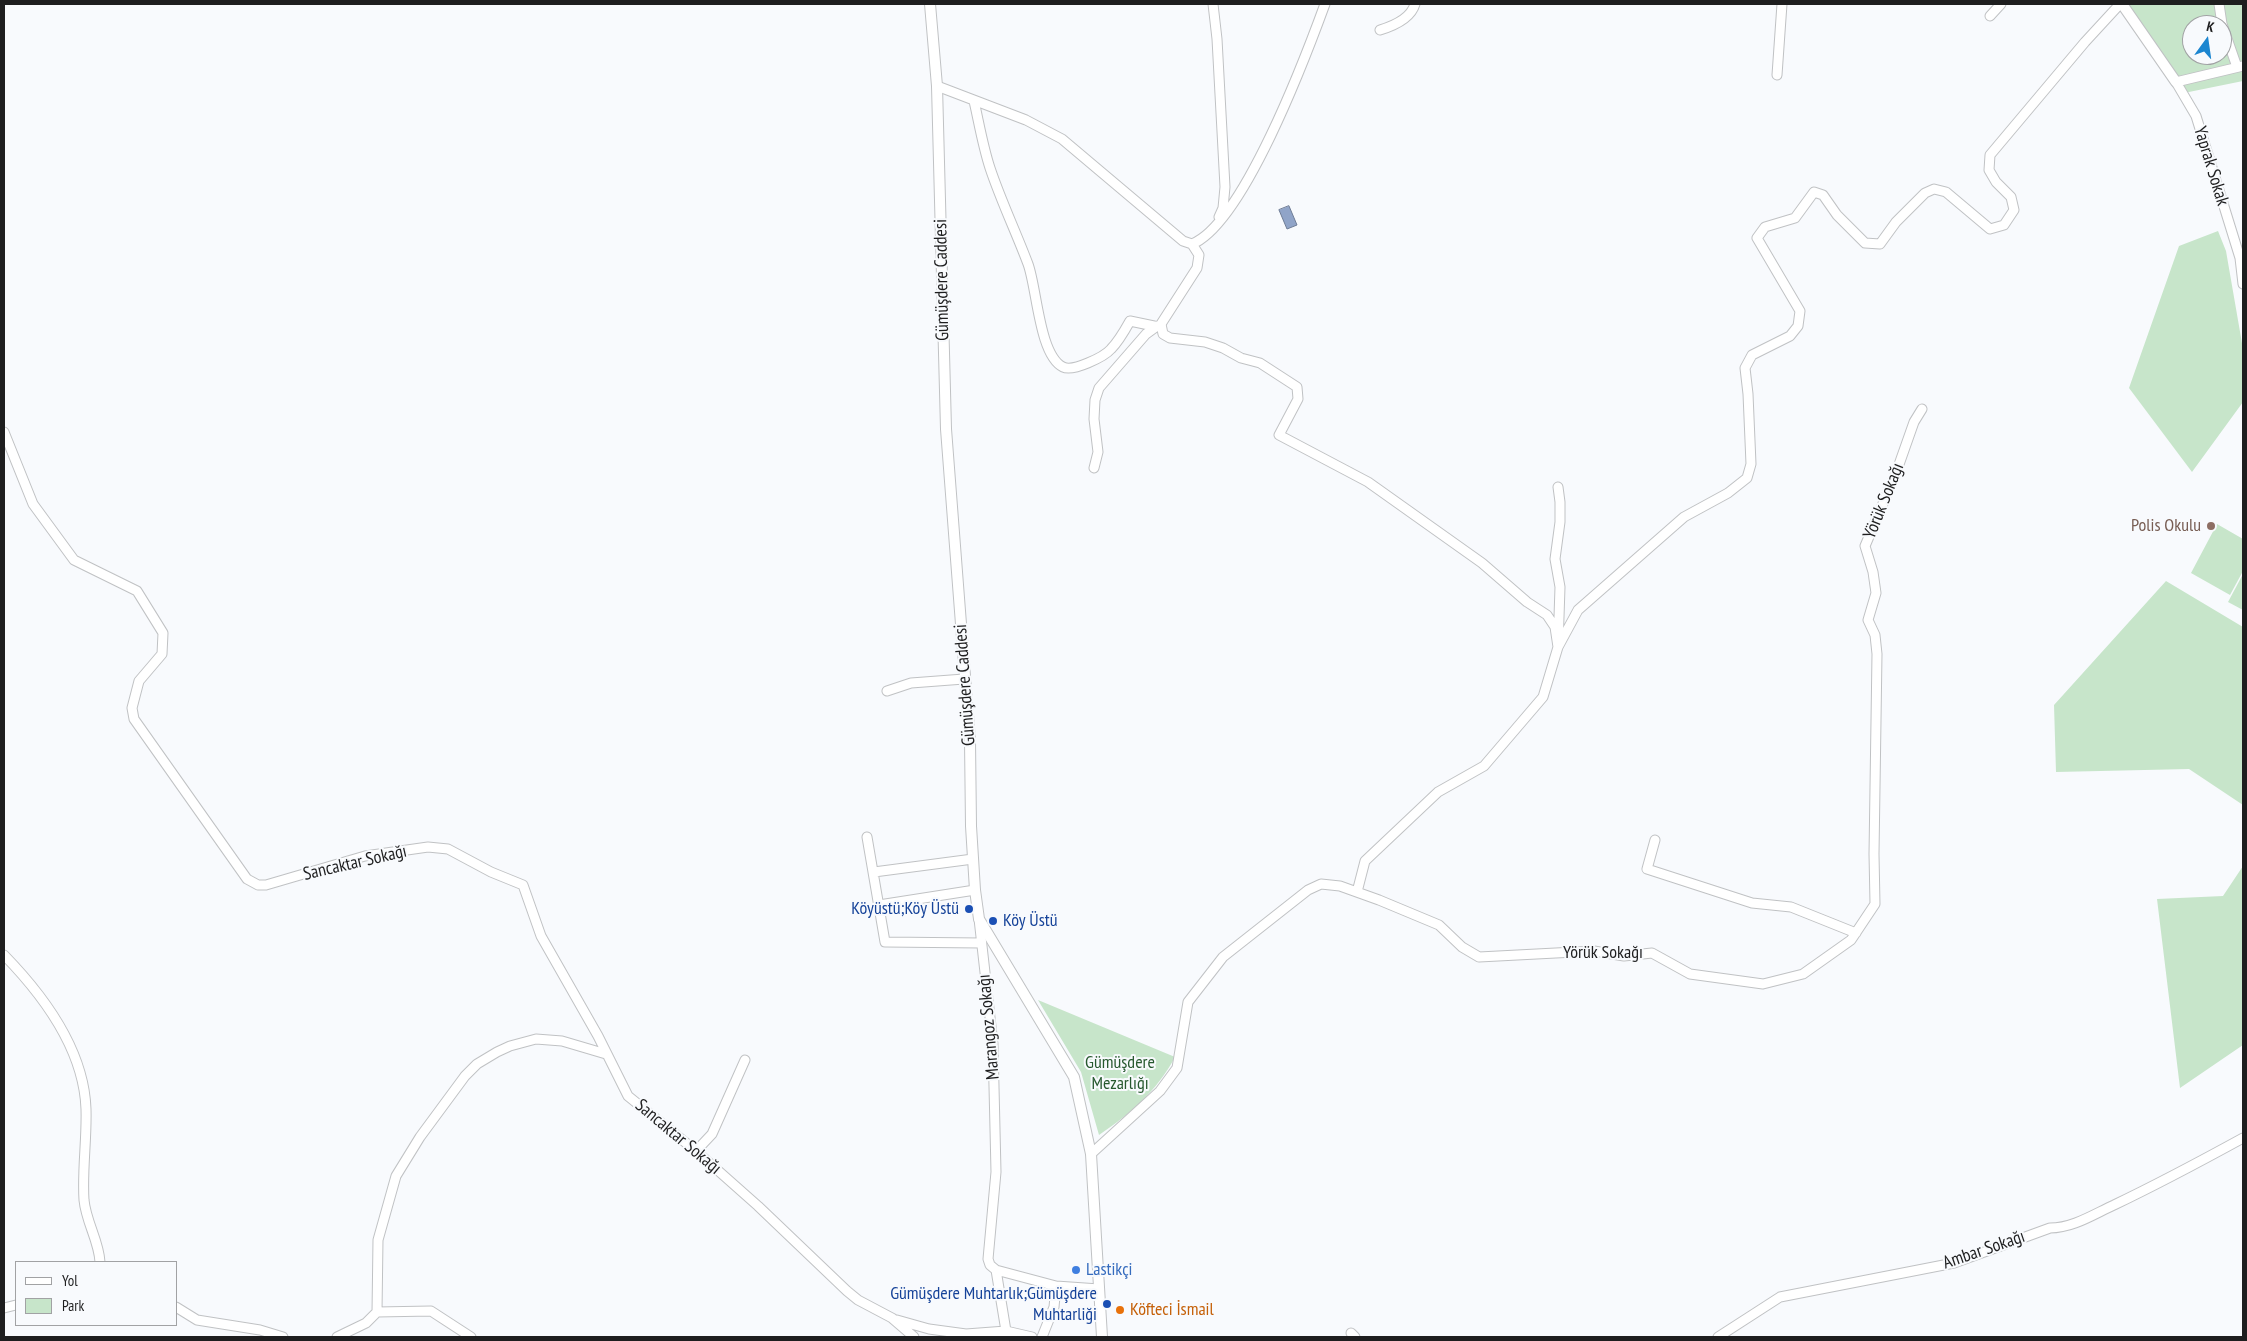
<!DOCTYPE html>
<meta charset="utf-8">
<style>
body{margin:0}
#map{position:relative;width:2247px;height:1341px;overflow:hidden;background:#f8fafd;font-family:"PT Sans Narrow",sans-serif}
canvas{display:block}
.frame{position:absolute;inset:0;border:5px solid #1e1e1f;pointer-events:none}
.legend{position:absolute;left:15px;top:1261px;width:162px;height:65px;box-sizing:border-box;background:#f8fafd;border:1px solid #a1a2a4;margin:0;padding:6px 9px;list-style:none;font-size:15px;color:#1e1e1f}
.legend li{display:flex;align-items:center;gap:10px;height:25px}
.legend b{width:25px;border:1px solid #a1a2a4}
.north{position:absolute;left:2182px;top:15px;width:50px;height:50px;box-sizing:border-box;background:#f8fafd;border:1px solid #a1a2a4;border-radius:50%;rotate:14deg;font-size:14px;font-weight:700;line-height:20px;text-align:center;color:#1e1e1f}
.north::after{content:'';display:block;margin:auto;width:18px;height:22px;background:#1c86d0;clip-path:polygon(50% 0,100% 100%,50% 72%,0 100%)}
</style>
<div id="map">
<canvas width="2247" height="1341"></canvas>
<div class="frame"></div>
<ul class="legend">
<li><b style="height:6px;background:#fff"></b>Yol</li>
<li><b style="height:14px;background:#c7e5ca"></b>Park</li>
</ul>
<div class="north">K</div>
</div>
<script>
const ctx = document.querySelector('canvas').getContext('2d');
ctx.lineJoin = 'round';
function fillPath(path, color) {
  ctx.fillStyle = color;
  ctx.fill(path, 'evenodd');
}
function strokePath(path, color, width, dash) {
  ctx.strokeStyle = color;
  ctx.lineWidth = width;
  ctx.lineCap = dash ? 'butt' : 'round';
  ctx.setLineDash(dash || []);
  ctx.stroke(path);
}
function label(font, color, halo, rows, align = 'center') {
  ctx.font = font + ' "PT Sans Narrow",sans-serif';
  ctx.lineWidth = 4;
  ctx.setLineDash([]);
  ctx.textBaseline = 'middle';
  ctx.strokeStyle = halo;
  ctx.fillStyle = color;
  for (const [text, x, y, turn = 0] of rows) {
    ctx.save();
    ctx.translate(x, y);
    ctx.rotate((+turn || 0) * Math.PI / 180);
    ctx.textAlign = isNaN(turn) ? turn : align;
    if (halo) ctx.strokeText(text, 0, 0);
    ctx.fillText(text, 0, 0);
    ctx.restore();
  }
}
fillPath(new Path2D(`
 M2126 4H2243V81L2179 94ZM2192 25H2222V55H2192Z
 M2218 231 2226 251 2243 349V402L2192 472 2129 388 2179 246Z
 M2217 524 2243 539V571L2230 595 2191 573Z
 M2243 574V610L2228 602Z
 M2166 581 2243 627V805L2189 769 2056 772 2054 705Z
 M2243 866V1045L2180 1088 2157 899 2223 896Z
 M1038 1000 1175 1057C1157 1091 1130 1114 1099 1135L1081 1072Z`), '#c7e5ca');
const water = new Path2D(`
 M1289 206 1297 225 1287 229 1279 210Z`);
fillPath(water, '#90a4c8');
strokePath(water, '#6e7c95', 1);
const minor = new Path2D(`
 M1213 4 1217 39 1225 187 1223 208 1219 217
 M2219 4 2222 24 2237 67
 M1990 16 2001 4
 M1380 30C1393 26 1411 18 1415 4
 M2243 66 2176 82 2196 116 2240 258 2243 284
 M1777 75 1782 4
 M937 86 1026 120 1062 139 1183 241 1192 244C1243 224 1306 56 1325 4
 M974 101C979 123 983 147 990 168 1001 201 1016 232 1028 264 1037 288 1039 355 1063 367 1073 372 1104 357 1111 349 1119 341 1125 330 1130 321L1154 326
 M1192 244 1199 255 1197 268 1161 324 1163 334 1170 338 1205 342 1223 348 1241 358 1260 363 1297 387 1298 399 1279 435 1368 482 1482 563 1527 602 1547 615 1555 627 1558 647 1560 587 1555 559 1560 522V502L1558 487
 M4 432 33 504 74 560 137 591 163 633 162 654 139 681 132 708 134 719 247 879 258 885H266L365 856 428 847 448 849 491 872 523 885 541 936 598 1036 628 1096 696 1151 758 1206 847 1291 858 1300 892 1318 914 1337
 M1094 468 1098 452 1094 419 1095 400 1099 388 1146 334 1157 326
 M887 691 911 683 964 679
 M867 837 885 942 981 943
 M1655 840 1647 869 1752 903 1791 907 1856 933
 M874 872 973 859
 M1357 892 1365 861 1438 792 1484 766 1543 697 1558 647 1578 610 1684 517 1728 493 1747 478 1751 464 1748 394 1745 368 1752 355 1790 336 1798 326 1800 311 1757 238 1765 227 1795 218 1814 192 1823 195 1837 215 1865 243 1880 244 1896 222 1925 193 1934 189 1946 192 1990 229 2004 225 2014 210 2011 197 1996 182 1989 170 1990 155 2085 42 2120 4
 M879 905 975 890
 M979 919 993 1044 996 1172 988 1259 990 1265 996 1270 1006 1331 1005 1337
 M4 955C44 996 84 1050 86 1109 87 1139 82 1170 84 1200 86 1222 99 1241 100 1262
 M696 1151 712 1134 745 1060
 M1091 1154 1160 1091 1177 1068 1188 1002 1223 957 1308 890 1321 884 1340 886 1379 900 1439 925 1462 947 1479 957 1594 951 1624 956 1652 953 1690 974 1763 984 1803 974 1851 940 1875 904 1874 854 1877 654 1875 635 1868 620 1876 593 1873 572 1865 546 1896 473 1914 422 1922 409
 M996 1270 1056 1286 1099 1289
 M176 1307 197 1320 260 1330 283 1337
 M4 1308 16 1305
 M377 1312 431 1311 471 1337
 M897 1320 929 1329 966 1334 1006 1331 1032 1337
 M1351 1333 1355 1337
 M337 1337 366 1323 377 1312 378 1240 396 1176 420 1137 465 1076 477 1064 497 1052 510 1046 536 1039 562 1041 606 1054
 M1042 1337 1054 1307 1056 1286
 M1718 1337 1780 1297 1954 1263 2050 1228C2073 1228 2094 1214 2114 1205 2158 1184 2201 1161 2243 1138`);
const tertiary = new Path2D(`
 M930 4 937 86 946 429 970 741 971 826 975 890 979 919 1074 1077 1091 1154 1102 1337
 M2122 4 2176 82`);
strokePath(minor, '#c0c2c4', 11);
strokePath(tertiary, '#c0c2c4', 12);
strokePath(minor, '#fff', 9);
strokePath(tertiary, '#fff', 10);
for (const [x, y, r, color] of [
 [2211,526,5,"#8d6e63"],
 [969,909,5,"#1a4fb4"],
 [993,921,5,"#1a4fb4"],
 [1076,1270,5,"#3f7fe0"],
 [1107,1304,5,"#1a4fb4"],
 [1120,1310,5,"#e8710a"]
]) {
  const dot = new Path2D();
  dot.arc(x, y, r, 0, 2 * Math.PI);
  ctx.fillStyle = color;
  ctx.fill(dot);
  strokePath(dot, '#f8fafd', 2);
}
label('18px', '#1e1e1f', '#f8fafd', [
 ["Yaprak Sokak",2211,166,73],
 ["Gümüşdere Caddesi",942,280,-91],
 ["Yörük Sokağı",1884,501,-68],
 ["Gümüşdere Caddesi",965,685,-94],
 ["Sancaktar Sokağı",355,863,-13],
 ["Yörük Sokağı",1603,953],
 ["Marangoz Sokağı",989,1027,-95],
 ["Sancaktar Sokağı",678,1137,40],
 ["Ambar Sokağı",1984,1250,-19]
]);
label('18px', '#785e54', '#f8fafd', [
 ["Polis Okulu",2201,526]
], 'right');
label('18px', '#164399', '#f8fafd', [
 ["Köyüstü;Köy Üstü",959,909],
 ["Köy Üstü",1003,921,"left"],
 ["Gümüşdere Muhtarlık;Gümüşdere",1097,1294],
 ["Muhtarliği",1097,1315]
], 'right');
label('18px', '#27592f', '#f8fafd', [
 ["Gümüşdere",1120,1063],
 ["Mezarlığı",1120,1084]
]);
label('18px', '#366cbe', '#f8fafd', [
 ["Lastikçi",1086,1270]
], 'left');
label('18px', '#c56008', '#f8fafd', [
 ["Köfteci İsmail",1130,1310]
], 'left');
</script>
